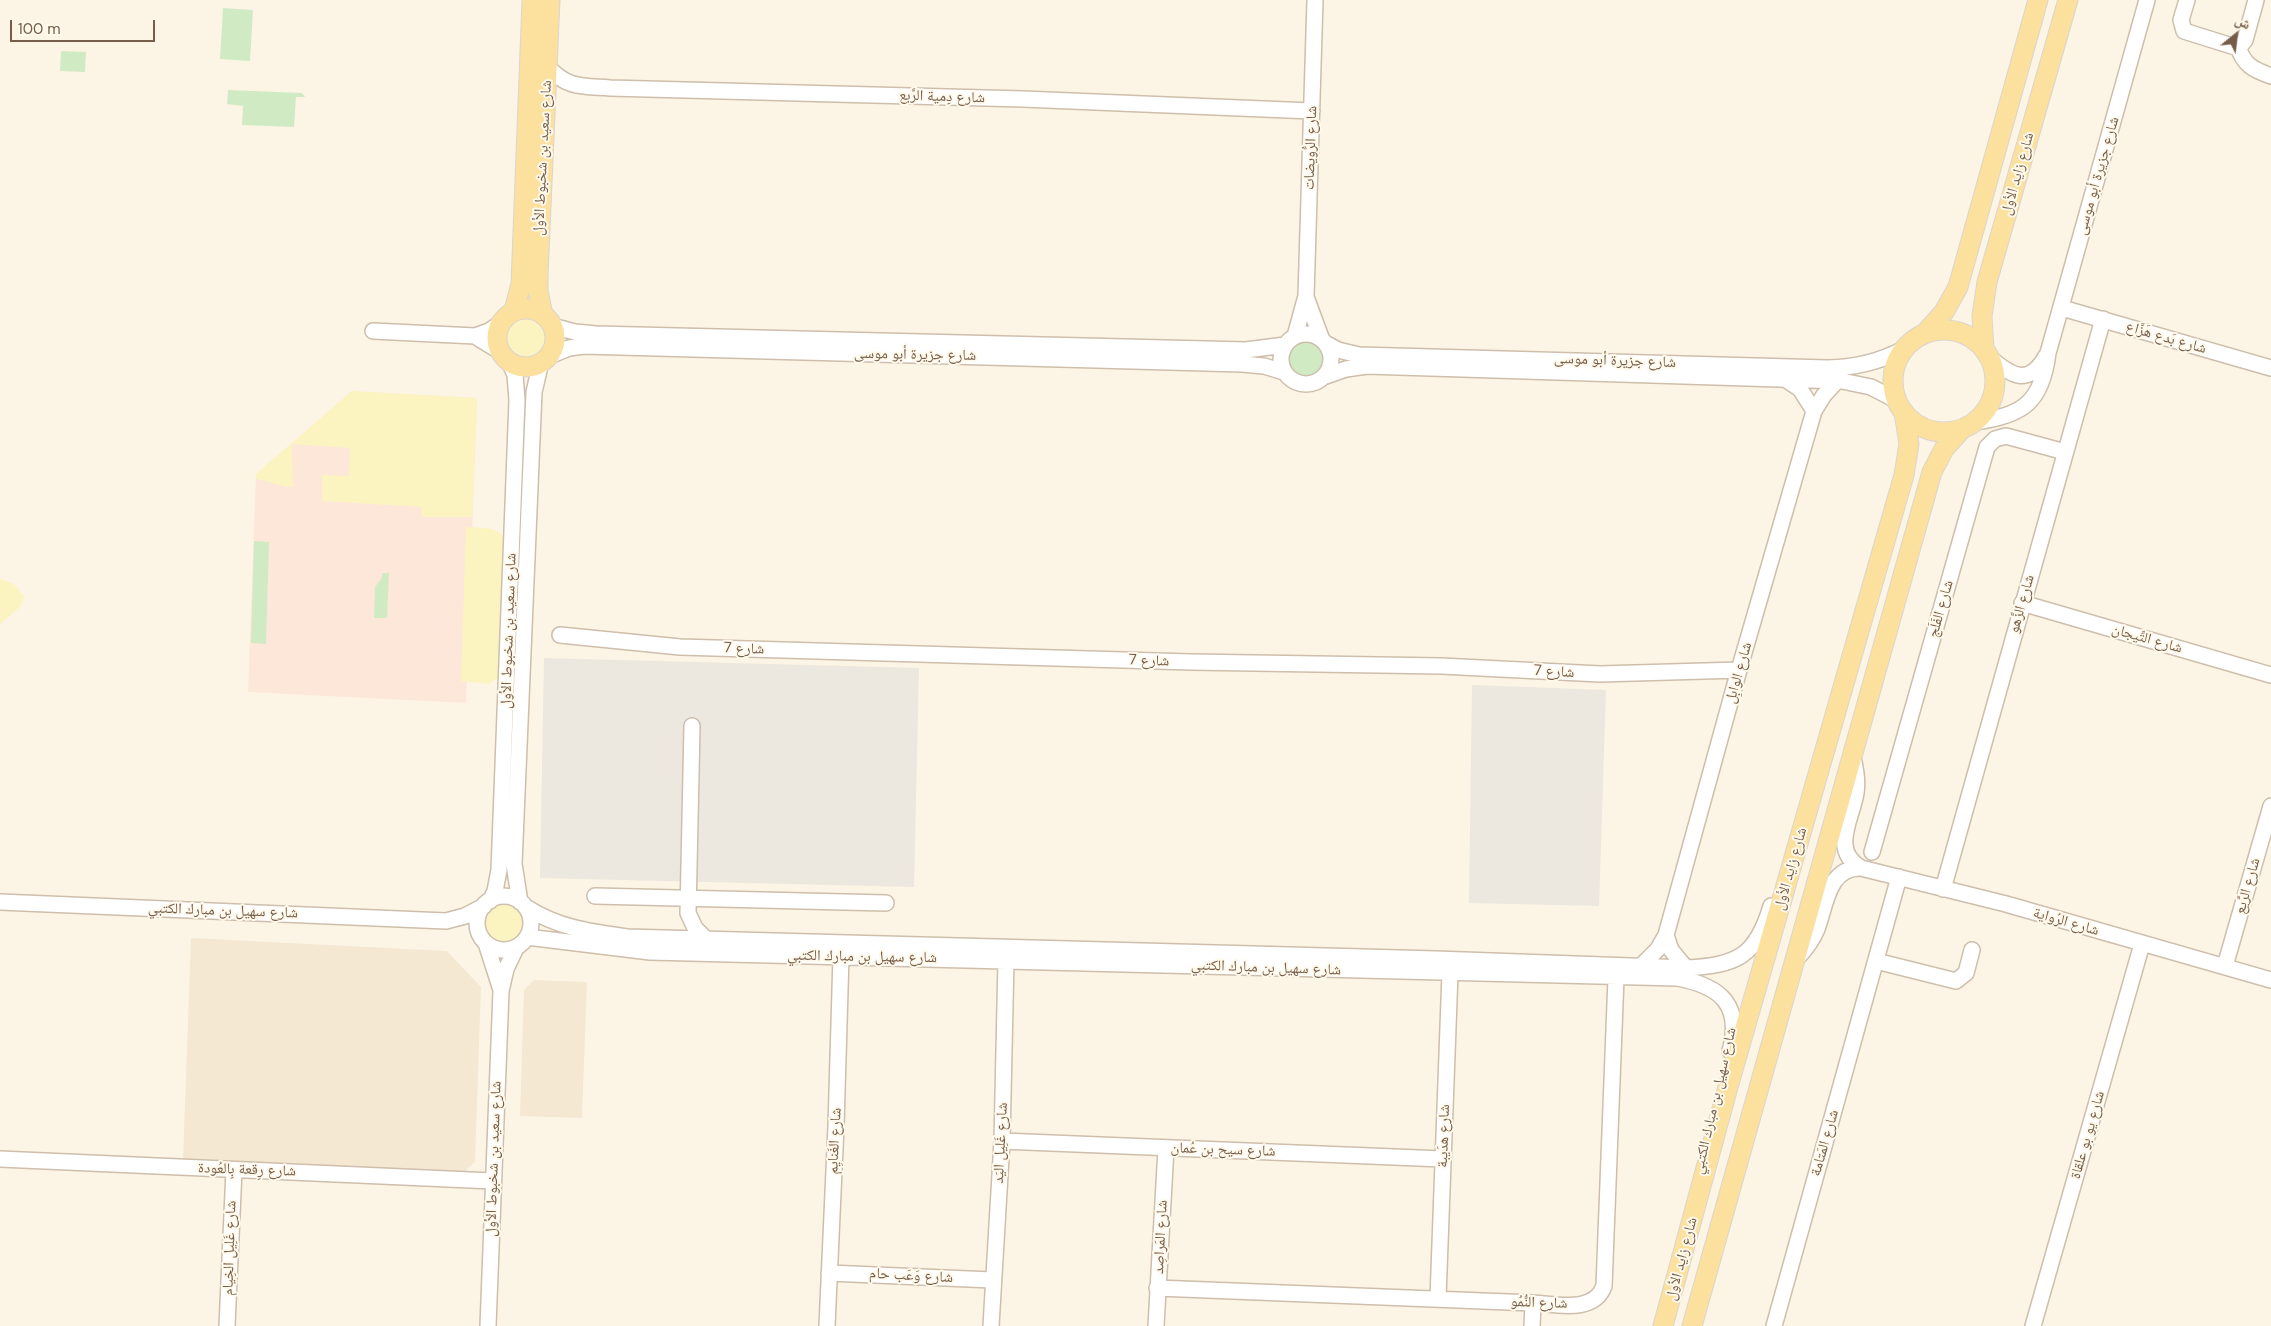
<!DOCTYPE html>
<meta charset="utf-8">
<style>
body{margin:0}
#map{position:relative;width:2271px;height:1326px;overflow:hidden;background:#fcf5e5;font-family:"DM Sans","Noto Naskh Arabic",sans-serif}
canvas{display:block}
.north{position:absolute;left:2211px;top:10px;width:50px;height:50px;-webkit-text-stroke:4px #fff9eb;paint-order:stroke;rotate:29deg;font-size:14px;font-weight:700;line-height:20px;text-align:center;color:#755d4a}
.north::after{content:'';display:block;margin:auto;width:18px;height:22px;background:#755d4a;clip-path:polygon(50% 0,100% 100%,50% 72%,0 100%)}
.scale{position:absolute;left:10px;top:20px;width:145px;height:22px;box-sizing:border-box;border:2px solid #755d4a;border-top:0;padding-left:6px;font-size:15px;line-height:18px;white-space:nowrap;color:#755d4a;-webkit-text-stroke:4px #fff9eb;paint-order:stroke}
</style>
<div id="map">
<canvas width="2271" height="1326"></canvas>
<div class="north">ش</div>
<div class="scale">100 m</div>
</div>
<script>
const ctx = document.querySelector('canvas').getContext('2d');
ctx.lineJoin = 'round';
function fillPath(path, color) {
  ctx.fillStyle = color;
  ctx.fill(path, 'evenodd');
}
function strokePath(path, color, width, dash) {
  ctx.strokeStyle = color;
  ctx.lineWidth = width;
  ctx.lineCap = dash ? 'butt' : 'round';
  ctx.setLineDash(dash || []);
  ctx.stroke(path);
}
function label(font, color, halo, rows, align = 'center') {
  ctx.font = font + ' "DM Sans","Noto Naskh Arabic",sans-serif';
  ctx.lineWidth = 4;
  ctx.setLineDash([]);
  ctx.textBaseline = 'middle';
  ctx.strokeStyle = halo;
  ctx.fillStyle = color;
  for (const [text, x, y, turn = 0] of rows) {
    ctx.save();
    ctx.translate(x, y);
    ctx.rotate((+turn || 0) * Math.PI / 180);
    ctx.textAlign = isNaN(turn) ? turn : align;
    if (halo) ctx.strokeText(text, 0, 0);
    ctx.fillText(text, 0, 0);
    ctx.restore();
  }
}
fillPath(new Path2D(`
 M191 938 447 951 481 987 475 1162 463 1173 183 1159Z
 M534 980 587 982 582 1118 520 1116 524 990Z`), '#f4e8d3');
fillPath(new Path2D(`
 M352 391 477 398 466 703 248 692 256 474Z`), '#fde7d9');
fillPath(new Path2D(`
 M544 658 919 668 914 887 540 878Z
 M1472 685 1606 690 1599 906 1469 903Z`), '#ece7df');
fillPath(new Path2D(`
 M223 8 253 10 250 61 220 59Z
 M61 51 86 52 85 72 60 71Z
 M228 90 302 93 305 97H296L294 127 242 125 243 106 227 104Z
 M1287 360a18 18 0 1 1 36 0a18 18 0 1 1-36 0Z
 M254 541 269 542 266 644 251 643Z
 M382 573H389L387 618H374L375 587 382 578Z`), '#d0eac3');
fillPath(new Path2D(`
 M507 338a21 21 0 1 1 42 0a21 21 0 1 1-42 0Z
 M352 391 477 398 472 517H422V507L322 501V475L349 476 350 448 292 444 293 487C280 487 269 481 256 479V474Z
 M466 527C480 528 496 526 505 538L499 677 489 684 461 681Z
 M0 579 14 584 24 596 21 606 0 624Z
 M483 923a21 21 0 1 1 42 0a21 21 0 1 1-42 0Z`), '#fcf4c0');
const minor = new Path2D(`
 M2187 0 2181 20 2184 31 2235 47 2241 45 2245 40 2256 0
 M2238 46C2243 65 2254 70 2271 76
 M547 66C567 89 583 86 610 88L1023 99 1312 111
 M1306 297 1322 340
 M2062 308 2271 368
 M552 326 575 332 596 334 1246 350 1285 345
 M373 331 475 336 501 352
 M1281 359a25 25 0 1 1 50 0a25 25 0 1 1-50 0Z
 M475 336 489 331 501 323
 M1295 336 1306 296 1315 0
 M1325 343 1338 350 1359 355 1827 368C1855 368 1879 362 1904 349
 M547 357 569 348 584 346 1242 364 1264 366 1284 372
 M1989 357C2011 376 2029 387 2046 356
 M1326 376 1346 369 1367 366 1842 381 1871 387 1896 400
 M1785 379 1800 389 1814 411
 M1975 422C2023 416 2042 402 2048 353L2147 0
 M2022 603 2271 675
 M560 635 680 647 1191 662 1441 666 1600 674 1739 670
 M692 726 688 913 695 928 707 940
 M1853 758C1856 770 1858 781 1856 793 1852 819 1830 850 1861 868
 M1872 852 1987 447 1995 439 2006 436 2065 452
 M1943 889 2103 319
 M595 896 886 903
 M477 923a27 27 0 1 1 54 0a27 27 0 1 1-54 0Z
 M490 901 495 891 499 870 517 400 515 375 509 361
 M0 902 446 921 465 916 484 906
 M520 902 514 864 534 392 541 362
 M526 907C558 928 591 932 627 937L1436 959 1686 968C1737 965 1756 957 1771 906
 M1666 935 1671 950 1686 968
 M527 937 650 952 1677 978C1722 986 1742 1006 1730 1051
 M486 943 500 987
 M1797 958C1805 950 1812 941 1817 929 1826 905 1828 867 1861 868L2006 904 2271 980
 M1876 961 1956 981 1966 973 1972 950
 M2225 966 2271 806
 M1640 967 1658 949 1666 935 1739 670 1814 411 1824 395 1837 381
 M1002 1141 1443 1159
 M0 1159 493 1181
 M829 1273 992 1280
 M1157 1288 1533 1303C1556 1304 1594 1314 1604 1286L1616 978
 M1438 1298 1450 973
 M227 1326 234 1170
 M488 1326 501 991 506 969 516 948
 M827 1326 836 1126 841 956
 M991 1326 1002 1141 1006 960
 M1156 1326 1166 1148
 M1532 1326 1533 1303
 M1774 1326 1899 877
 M2033 1326 2142 944`);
const major = new Path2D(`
 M497 338a29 29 0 1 1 58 0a29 29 0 1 1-58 0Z
 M514 311 521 284 532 0
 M543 315 538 291V275L550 0
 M1893 381a51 51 0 1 1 102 0a51 51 0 1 1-102 0Z
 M1925 333 1944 312 1958 287 2038 0
 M1984 350 1982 316 1987 282 2068 0
 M1663 1326 1728 1087 1904 475 1909 444 1904 412
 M1692 1326 1932 472 1944 449 1962 429`);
strokePath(minor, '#cebeab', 18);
strokePath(major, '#dbd5d0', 21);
strokePath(minor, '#fff', 15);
strokePath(major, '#fbe09e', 19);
label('15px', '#755d4a', '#fff9eb', [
 ["شارع دِمية الرَّبع",942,97,2],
 ["شارع الرُّويضات",1311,148,-88],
 ["شارع سعيد بن شخبوط الأول",543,158,-87],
 ["شارع زايد الأول",2018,174,-74],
 ["شارع جزيرة أبو موسى",2098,176,-74],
 ["شارع بَدع هَزَّاع",2166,338,16],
 ["شارع جزيرة أبو موسى",915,355,1],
 ["شارع جزيرة أبو موسى",1615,361,2],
 ["شارع الزَّهو",2022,604,-74],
 ["شارع الفَلَج",1941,609,-74],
 ["شارع سعيد بن شخبوط الأول",509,631,-88],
 ["شارع التِّيجان",2147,639,16],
 ["شارع 7",744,649,2],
 ["شارع 7",1149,661,2],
 ["شارع 7",1554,672,3],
 ["شارع الوابِل",1739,673,-74],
 ["شارع زايد الأول",1791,869,-74],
 ["شارع الرِّيع",2248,886,-74],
 ["شارع سهيل بن مبارك الكتبي",223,911,2],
 ["شارع الرُواية",2066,922,16],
 ["شارع سهيل بن مبارك الكتبي",862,957,1],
 ["شارع سهيل بن مبارك الكتبي",1266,968,2],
 ["شارع سهيل بن مبارك الكتبي",1715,1101,-77],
 ["شارع يو بو علقاة",2088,1135,-74],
 ["شارع هدَيبة",1444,1136,-88],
 ["شارع الغَنايِم",835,1141,-87],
 ["شارع غَلِيل اليَد",1001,1143,-87],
 ["شارع المَتامة",1825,1143,-74],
 ["شارع سيح بن عُمان",1223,1150,2],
 ["شارع سعيد بن شخبوط الأول",494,1159,-88],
 ["شارع رِقعة بِالعُودة",247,1170,2],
 ["شارع المَراصِد",1161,1237,-87],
 ["شارع غَلِيل الخِيام",230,1248,-88],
 ["شارع زايد الأول",1682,1259,-75],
 ["شارع وَعَب حام",911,1276,3],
 ["شارع النُّمُو",1539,1303,2]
]);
</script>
